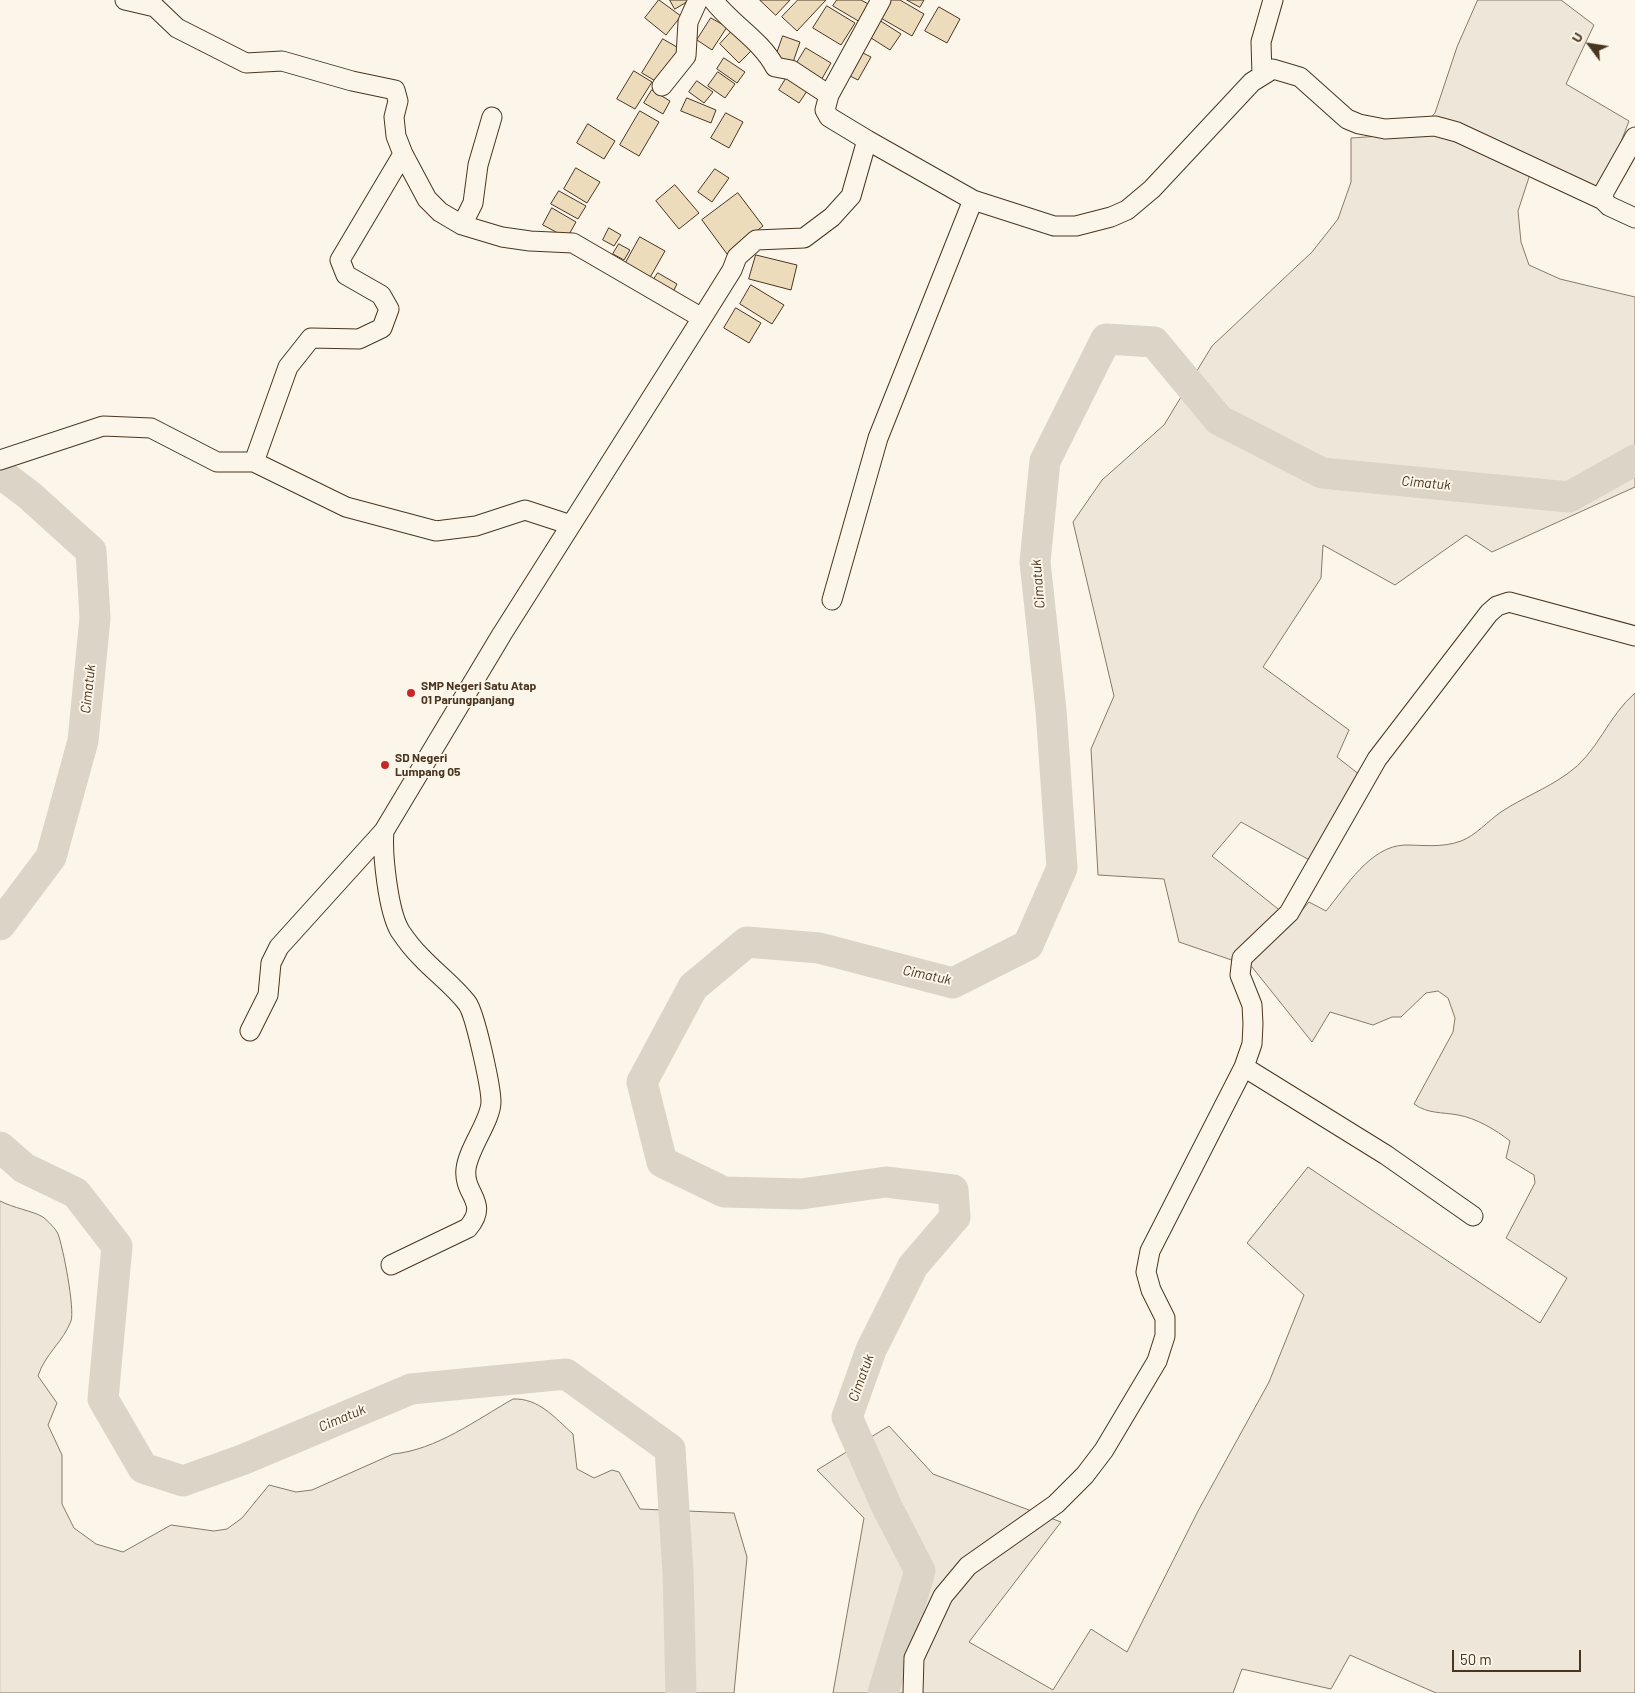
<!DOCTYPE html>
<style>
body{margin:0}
#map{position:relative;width:1635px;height:1693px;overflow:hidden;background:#fbf6e9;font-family:Barlow,sans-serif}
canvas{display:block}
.north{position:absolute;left:1565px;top:20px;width:50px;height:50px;-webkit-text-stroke:4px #fbf6e9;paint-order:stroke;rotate:301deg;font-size:14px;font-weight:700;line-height:20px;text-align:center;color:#4a3520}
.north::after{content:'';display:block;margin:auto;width:18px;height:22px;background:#4a3520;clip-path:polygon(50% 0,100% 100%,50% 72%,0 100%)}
.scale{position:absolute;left:1452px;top:1650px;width:129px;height:22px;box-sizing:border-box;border:2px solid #4a3520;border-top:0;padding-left:6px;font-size:15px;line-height:18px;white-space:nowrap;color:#4a3520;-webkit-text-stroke:4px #fbf6e9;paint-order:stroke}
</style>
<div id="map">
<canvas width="1635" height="1693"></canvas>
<div class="north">U</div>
<div class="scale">50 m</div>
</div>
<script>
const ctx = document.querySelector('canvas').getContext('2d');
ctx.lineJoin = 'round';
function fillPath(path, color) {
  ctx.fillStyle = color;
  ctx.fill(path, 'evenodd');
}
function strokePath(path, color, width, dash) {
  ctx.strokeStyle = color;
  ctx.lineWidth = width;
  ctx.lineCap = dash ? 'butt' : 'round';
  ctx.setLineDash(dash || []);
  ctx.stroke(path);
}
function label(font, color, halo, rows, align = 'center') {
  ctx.font = font + ' Barlow,sans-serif';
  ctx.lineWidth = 4;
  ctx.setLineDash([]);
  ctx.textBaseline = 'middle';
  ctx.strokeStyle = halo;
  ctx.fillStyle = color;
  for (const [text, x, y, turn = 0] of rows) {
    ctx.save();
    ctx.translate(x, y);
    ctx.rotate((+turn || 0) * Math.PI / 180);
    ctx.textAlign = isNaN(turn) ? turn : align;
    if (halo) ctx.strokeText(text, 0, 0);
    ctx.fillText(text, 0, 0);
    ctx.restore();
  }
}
const green = new Path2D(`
 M1478 0H1561L1594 25 1566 84 1629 121 1602 191 1534 162 1518 211 1521 242 1529 265 1560 279 1635 297V487L1492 552 1466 535 1395 585 1323 545 1321 578 1263 667 1349 730 1337 757 1365 779 1313 862 1241 822 1212 856 1293 921 1309 902 1326 911C1346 887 1370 846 1405 845 1424 845 1442 848 1461 841 1475 836 1488 821 1501 812 1522 798 1546 789 1567 774 1597 754 1608 716 1635 693V1693H1436L1350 1655 1331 1689 1242 1669 1233 1693H833L864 1518 817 1470 889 1426 933 1474 1061 1522 969 1642 1053 1690 1091 1629 1127 1652 1198 1511 1269 1382 1304 1295 1247 1243 1308 1167 1540 1323 1567 1278 1506 1238 1535 1183 1534 1175 1506 1158 1510 1141C1496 1130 1476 1118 1458 1115 1442 1112 1428 1114 1414 1104L1453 1032 1455 1018 1448 998 1438 991 1426 993 1401 1017H1392L1373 1025 1330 1012 1312 1042 1252 967 1179 942 1164 879 1098 875 1091 749 1114 696 1073 522 1102 480 1164 425 1212 346 1312 252 1338 219 1351 182V138C1379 136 1415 136 1435 113L1457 47Z
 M0 1201C13 1208 33 1211 43 1217 48 1221 56 1229 58 1234 63 1247 75 1309 71 1321 63 1342 45 1354 38 1376L57 1403 48 1425 62 1455V1504L74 1528 96 1544 123 1552 171 1525 214 1531 227 1529 242 1518 269 1485 296 1492 312 1490 393 1454C436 1450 476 1420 513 1399 539 1398 555 1418 573 1434L577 1469 594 1478 612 1470 619 1472 640 1509 734 1513 747 1557 734 1693H0Z`);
fillPath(green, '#ede6d9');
strokePath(green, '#887966', 1);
strokePath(new Path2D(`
 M0 473 29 495 91 551 95 618 83 741 51 857 0 925
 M0 1147 24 1168 76 1193 117 1246 103 1399 143 1468 183 1481 242 1460 411 1389 566 1374 670 1449 678 1572 681 1693
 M883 1693 920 1571 886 1505 847 1417 871 1350 913 1266 955 1217 953 1190 886 1182 801 1194 724 1192 662 1162 642 1082 693 987 747 942 819 948 953 983 1028 945 1062 868 1051 710 1035 562 1045 461 1106 339 1154 342 1219 420 1322 473 1569 497 1635 460`), '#dcd4c6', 31);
const building = new Path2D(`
 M659 0 681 16 666 35 645 18Z
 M670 0H690L675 9Z
 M760 0H790L776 15Z
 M798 0H826L797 31 782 17Z
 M837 0H861L870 5 860 22 833 6Z
 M888 0H900L924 14 912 36 879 17Z
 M907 0H924L920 7Z
 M827 6 855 23 841 45 813 28Z
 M939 7 960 19 947 43 925 31Z
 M711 18 727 27 712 50 697 40Z
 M879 20 901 34 890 50 868 36Z
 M733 30 753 49 739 63 720 44Z
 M783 36 800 42 792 65 775 59Z
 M663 39 682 50 662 85 642 73Z
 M806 48 831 63 820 82 795 66Z
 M857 50 871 57 858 80 844 73Z
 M724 58 745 72 737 83 717 69Z
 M634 71 652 82 635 109 617 99Z
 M718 72 735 84 725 98 708 86Z
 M790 72 811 85 799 103 779 90Z
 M697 81 713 92 704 103 689 92Z
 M652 90 670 101 663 114 644 103Z
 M687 98 716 110 711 123 681 111Z
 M640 111 659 122 639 156 620 145Z
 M726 113 743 122 729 148 711 138Z
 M588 124 615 141 604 159 577 143Z
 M576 168 600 182 587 203 564 189Z
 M715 169 729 178 712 202 698 192Z
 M675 185 699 213 679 229 656 201Z
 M559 191 586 206 578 219 551 204Z
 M738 193 763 226 727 254 702 220Z
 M552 208 576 222 567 238 543 225Z
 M609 228 621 235 614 246 603 240Z
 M640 237 665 251 648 281 624 266Z
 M619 244 630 250 624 260 613 254Z
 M756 255 797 265 791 290 749 279Z
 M658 273 677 284 672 294 652 282Z
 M751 285 784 305 772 324 740 304Z
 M736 308 761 323 749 343 724 328Z`);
fillPath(building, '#ecdcbc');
strokePath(building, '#4a3520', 1);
const minor = new Path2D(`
 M125 0 155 7 177 28 246 63 282 61 352 81 395 90 398 101 394 117 396 136 403 154 427 199 440 212 462 225 502 237 530 241 573 243 702 318
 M713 0C731 24 761 40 775 67L791 70 829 95
 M881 0 829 95 825 110 829 117 867 140 973 200 1054 226H1076L1111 217 1127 210 1152 189 1252 82 1273 69 1300 77 1347 119 1359 124 1385 129 1435 126 1457 132 1603 200
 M1262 75 1261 42 1273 0
 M662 86 686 56 688 22 698 0
 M1635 137 1604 192 1603 200 1609 206 1635 218
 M462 225 473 203 478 165 492 117
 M0 460 103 426 151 428 217 462H254L346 507 436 531 476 526 525 510 571 525
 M254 462 288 367 311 338 359 339 382 328 389 309 381 295 346 275 340 260 403 154
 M832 600 878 438 973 200
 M384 831C382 853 388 911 400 931 406 940 414 950 421 957 436 973 454 986 467 1003 475 1013 491 1087 491 1102 491 1120 468 1149 466 1169 463 1195 490 1202 468 1228L391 1265
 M250 1031 268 995 271 963 279 947 384 831 502 634 702 318 732 270 737 257 756 240 804 238 832 217 851 196 867 140
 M1244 1067 1386 1155 1473 1216
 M913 1693 914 1658 943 1596 968 1566 1056 1504 1085 1475 1104 1450 1157 1361 1165 1336V1318L1151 1290 1146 1272 1150 1251 1244 1067 1252 1044 1253 1024 1252 1005 1240 975 1242 958 1289 913 1377 759 1489 613 1497 606 1509 602 1635 636`);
strokePath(minor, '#4a3520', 21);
strokePath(minor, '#fbf6e9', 19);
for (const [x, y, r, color] of [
 [411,693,5,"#c62828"],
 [385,765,5,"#c62828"]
]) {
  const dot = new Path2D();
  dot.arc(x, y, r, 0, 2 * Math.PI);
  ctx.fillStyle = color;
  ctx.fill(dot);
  strokePath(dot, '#fbf6e9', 2);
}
label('bold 12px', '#4a3520', '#fbf6e9', [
 ["SMP Negeri Satu Atap",421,686],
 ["01 Parungpanjang",421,700],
 ["SD Negeri",395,758],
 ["Lumpang 05",395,772]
], 'left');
label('italic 14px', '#4a3520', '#fbf6e9', [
 ["Cimatuk",1426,483,5],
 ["Cimatuk",1038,584,-95],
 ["Cimatuk",88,689,-84],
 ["Cimatuk",927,975,12],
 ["Cimatuk",861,1378,-70],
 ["Cimatuk",342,1418,-23]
]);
</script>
